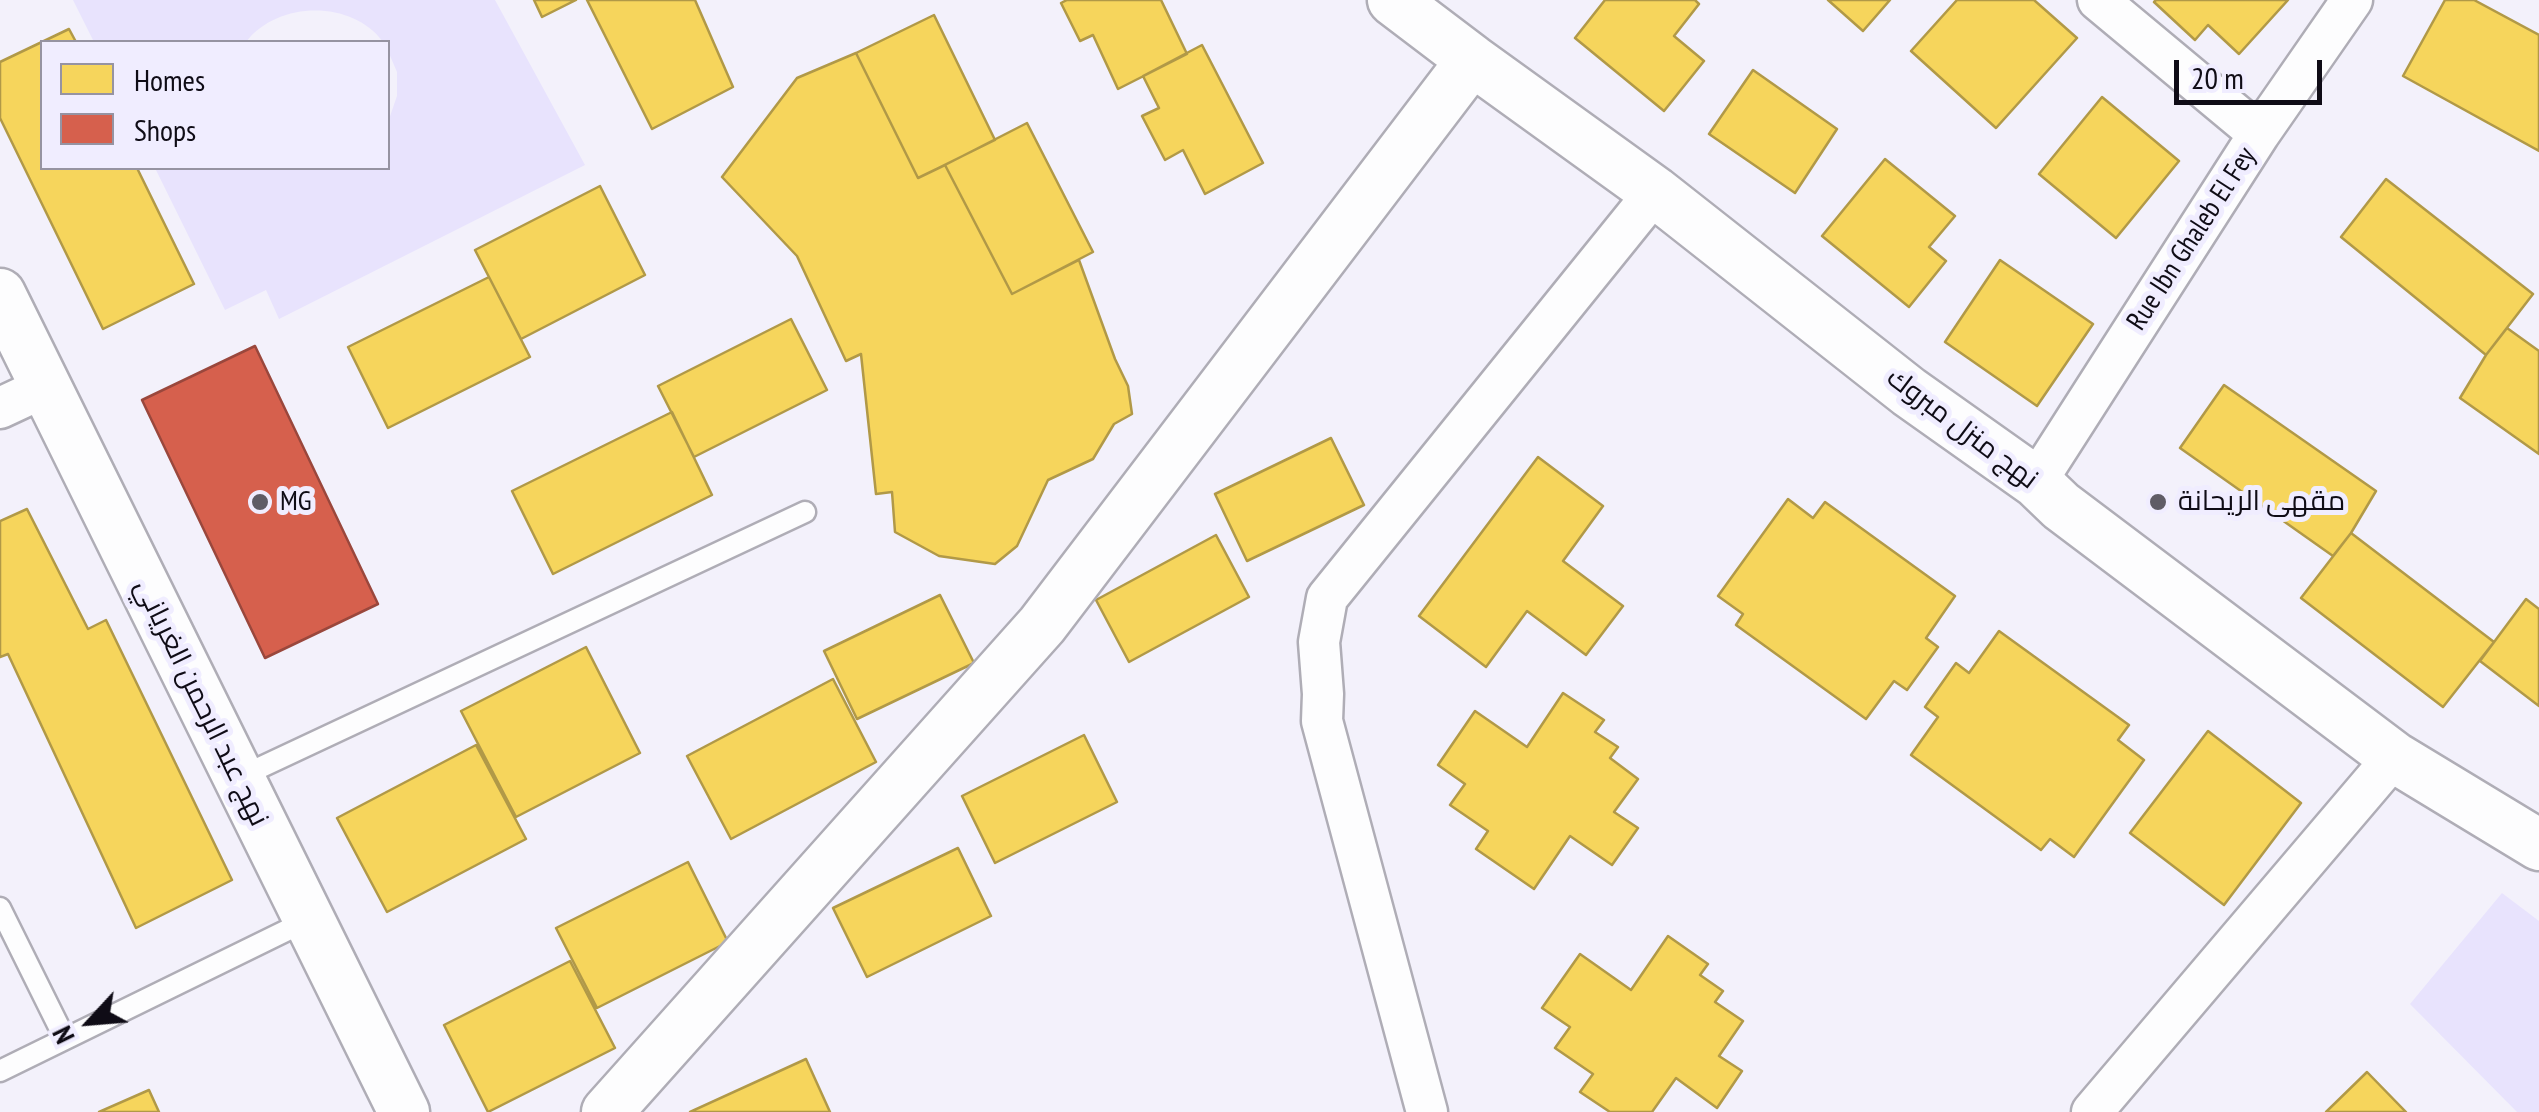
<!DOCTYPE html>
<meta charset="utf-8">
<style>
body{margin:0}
#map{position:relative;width:2539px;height:1112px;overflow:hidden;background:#f3f1fb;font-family:"PT Sans Narrow",sans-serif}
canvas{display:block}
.legend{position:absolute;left:40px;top:40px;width:350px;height:130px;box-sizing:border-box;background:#f0edff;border:2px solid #9693a2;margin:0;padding:12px 18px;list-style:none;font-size:30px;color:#0f0c16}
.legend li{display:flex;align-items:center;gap:20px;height:50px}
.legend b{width:50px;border:2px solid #9693a2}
.north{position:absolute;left:40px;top:972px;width:100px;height:100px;-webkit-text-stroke:8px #f0edff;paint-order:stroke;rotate:244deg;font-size:28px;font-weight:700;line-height:40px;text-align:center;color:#0f0c16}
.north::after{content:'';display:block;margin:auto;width:35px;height:45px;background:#0f0c16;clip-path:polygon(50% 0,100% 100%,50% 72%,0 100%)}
.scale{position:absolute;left:2174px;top:60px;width:148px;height:45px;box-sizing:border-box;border:5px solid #0f0c16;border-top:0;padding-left:12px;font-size:30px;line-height:35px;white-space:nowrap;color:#0f0c16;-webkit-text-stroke:8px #f0edff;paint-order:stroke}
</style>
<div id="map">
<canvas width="2539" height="1112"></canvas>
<ul class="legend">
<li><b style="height:28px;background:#f6d55c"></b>Homes</li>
<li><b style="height:28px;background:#d6604d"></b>Shops</li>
</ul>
<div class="north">N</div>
<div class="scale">20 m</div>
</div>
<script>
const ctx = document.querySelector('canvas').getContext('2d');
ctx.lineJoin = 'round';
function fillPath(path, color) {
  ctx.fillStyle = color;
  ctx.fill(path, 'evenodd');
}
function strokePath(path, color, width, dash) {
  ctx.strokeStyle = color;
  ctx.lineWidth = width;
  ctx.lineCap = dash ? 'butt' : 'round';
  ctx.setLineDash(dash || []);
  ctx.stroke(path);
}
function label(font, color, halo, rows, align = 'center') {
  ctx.font = font + ' "PT Sans Narrow",Cairo,sans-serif';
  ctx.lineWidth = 10;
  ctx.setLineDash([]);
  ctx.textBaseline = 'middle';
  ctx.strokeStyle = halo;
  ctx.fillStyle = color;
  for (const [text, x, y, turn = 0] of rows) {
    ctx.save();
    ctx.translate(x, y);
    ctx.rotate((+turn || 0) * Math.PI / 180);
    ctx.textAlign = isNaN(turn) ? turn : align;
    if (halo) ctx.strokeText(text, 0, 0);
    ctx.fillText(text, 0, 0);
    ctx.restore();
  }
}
fillPath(new Path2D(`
 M73 0H495L585 165 279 319 266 290 225 310 155 168H388V122L397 96V72L388 51V42H383C353 0 278 0 246 42H94Z
 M2502 893 2539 921V1112H2517L2410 1004Z`), '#e8e3fd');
const homes = new Path2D(`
 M534 0H576L542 17Z
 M587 0H695L733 87 652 129Z
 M1067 0H1161L1187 54 1118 89 1093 35 1080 41 1061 3Z
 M1605 0H1695L1699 4 1674 36 1704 61 1664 111 1575 38Z
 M1828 0H1890L1863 31Z
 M1957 0H2034L2077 38 1996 128 1911 51Z
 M2156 0H2288L2239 54 2208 25 2195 40 2154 2Z
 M2445 0H2474L2539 35V151L2403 76Z
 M934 15 995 140 918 178 856 53Z
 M69 29 76 42H42V168H137L194 284 103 329 0 118V62Z
 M1202 45 1263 163 1205 194 1183 150 1165 160 1142 116 1159 108 1143 76Z
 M856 53 918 178 945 165 1012 294 1079 260 1115 359 1128 386 1132 414 1114 424 1093 459 1048 480 1017 546 995 564 939 556 895 532 892 492 876 494 861 354 846 361 797 256 722 177 797 78Z
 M1753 70 1837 129 1795 193 1709 134Z
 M2102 97 2179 161 2116 238 2039 174Z
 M1027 123 1093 252 1012 294 945 165Z
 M1885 159 1955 216 1929 247 1946 261 1909 307 1822 236Z
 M2386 179 2533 294 2486 355 2341 237Z
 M600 186 645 275 521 339 475 250Z
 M2000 260 2093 324 2037 406 1945 342Z
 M489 277 530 357 388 428 348 347Z
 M791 319 827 390 694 457 658 386Z
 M2507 328 2539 351V454L2460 398 2486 355Z
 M2224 385 2376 491 2351 533 2333 556 2180 448Z
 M672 412 712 495 553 574 512 491Z
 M1331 438 1364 505 1247 561 1215 494Z
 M1538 457 1603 506 1563 561 1623 606 1586 655 1527 611 1486 667 1419 616Z
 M1788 499 1813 518 1825 502 1955 596 1926 638 1938 647 1907 690 1894 681 1866 719 1736 625 1743 614 1718 596Z
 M27 509 88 629 106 620 232 880 136 928 8 654 0 657V521Z
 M2351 533 2494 642 2443 707 2301 598Z
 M1216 535 1249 597 1129 662 1096 600Z
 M940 595 974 663 857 719 824 651Z
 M2526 599 2539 609V706L2480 661Z
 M1999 631 2129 725 2118 740 2144 760 2074 857 2050 839 2041 850 1911 755 1938 717 1925 707 1956 663 1969 673Z
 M586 647 640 753 516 817 461 711Z
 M833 679 876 762 731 839 687 756Z
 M1563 693 1604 720 1595 732 1618 747 1610 758 1638 779 1614 812 1638 828 1612 865 1570 836 1534 889 1476 849 1488 831 1450 805 1465 784 1438 765 1475 711 1527 747Z
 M2208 731 2301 803 2224 905 2130 833Z
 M1084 735 1117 802 995 863 962 796Z
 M476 745 526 839 387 912 337 818Z
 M958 848 991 916 867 977 833 908Z
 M688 862 728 942 597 1008 556 928Z
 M1668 936 1708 964 1700 975 1723 991 1715 1002 1743 1021 1719 1056 1742 1071 1717 1108 1676 1078 1652 1112H1610L1580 1092 1593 1074 1555 1048 1570 1027 1542 1008 1580 954 1631 990Z
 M570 961 615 1048 488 1112 444 1025Z
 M806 1059 830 1112H690Z
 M2367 1072 2406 1112H2326Z
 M149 1090 159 1112H99Z`);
fillPath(homes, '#f6d55c');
strokePath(homes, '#b19947', 2.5);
const shops = new Path2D(`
 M255 346 378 604 265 658 142 400Z`);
fillPath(shops, '#d6604d');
strokePath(shops, '#9a473c', 2.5);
const service = new Path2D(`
 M240 777 805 512
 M0 908 65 1039
 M0 1071 308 920`);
const minor = new Path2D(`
 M2098 0 2259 134
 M0 408 45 387
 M2036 482 2259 134 2352 0
 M1427 1112 1322 721 1323 694 1319 642 1327 598 1655 192
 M2092 1112 2394 757`);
const tertiary = new Path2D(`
 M1393 0 1472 60 1655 192 1909 392 2036 482 2061 506 2394 757 2539 845
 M0 294 404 1112
 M607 1112 1042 625 1472 60`);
strokePath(service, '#afadb6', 25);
strokePath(minor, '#afadb6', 45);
strokePath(tertiary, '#afadb6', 55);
strokePath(service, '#fdfdfe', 20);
strokePath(minor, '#fdfdfe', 40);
strokePath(tertiary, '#fdfdfe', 50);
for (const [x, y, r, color] of [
 [260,502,10,"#5f5c66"],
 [2158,502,10,"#5f5c66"]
]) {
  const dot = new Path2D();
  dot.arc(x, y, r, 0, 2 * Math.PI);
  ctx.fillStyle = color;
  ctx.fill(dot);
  strokePath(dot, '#f0edff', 4);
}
label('28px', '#0f0c16', '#f0edff', [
 ["Rue Ibn Ghaleb El Fey",2192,239,-57],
 ["نهج منزل مبروك",1962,429,37],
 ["نهج عبد الرحمن الغرياني",201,703,64]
]);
label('28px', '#0f0c16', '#f0edff', [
 ["MG",280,502],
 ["مقهى الريحانة",2178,502]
], 'left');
</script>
